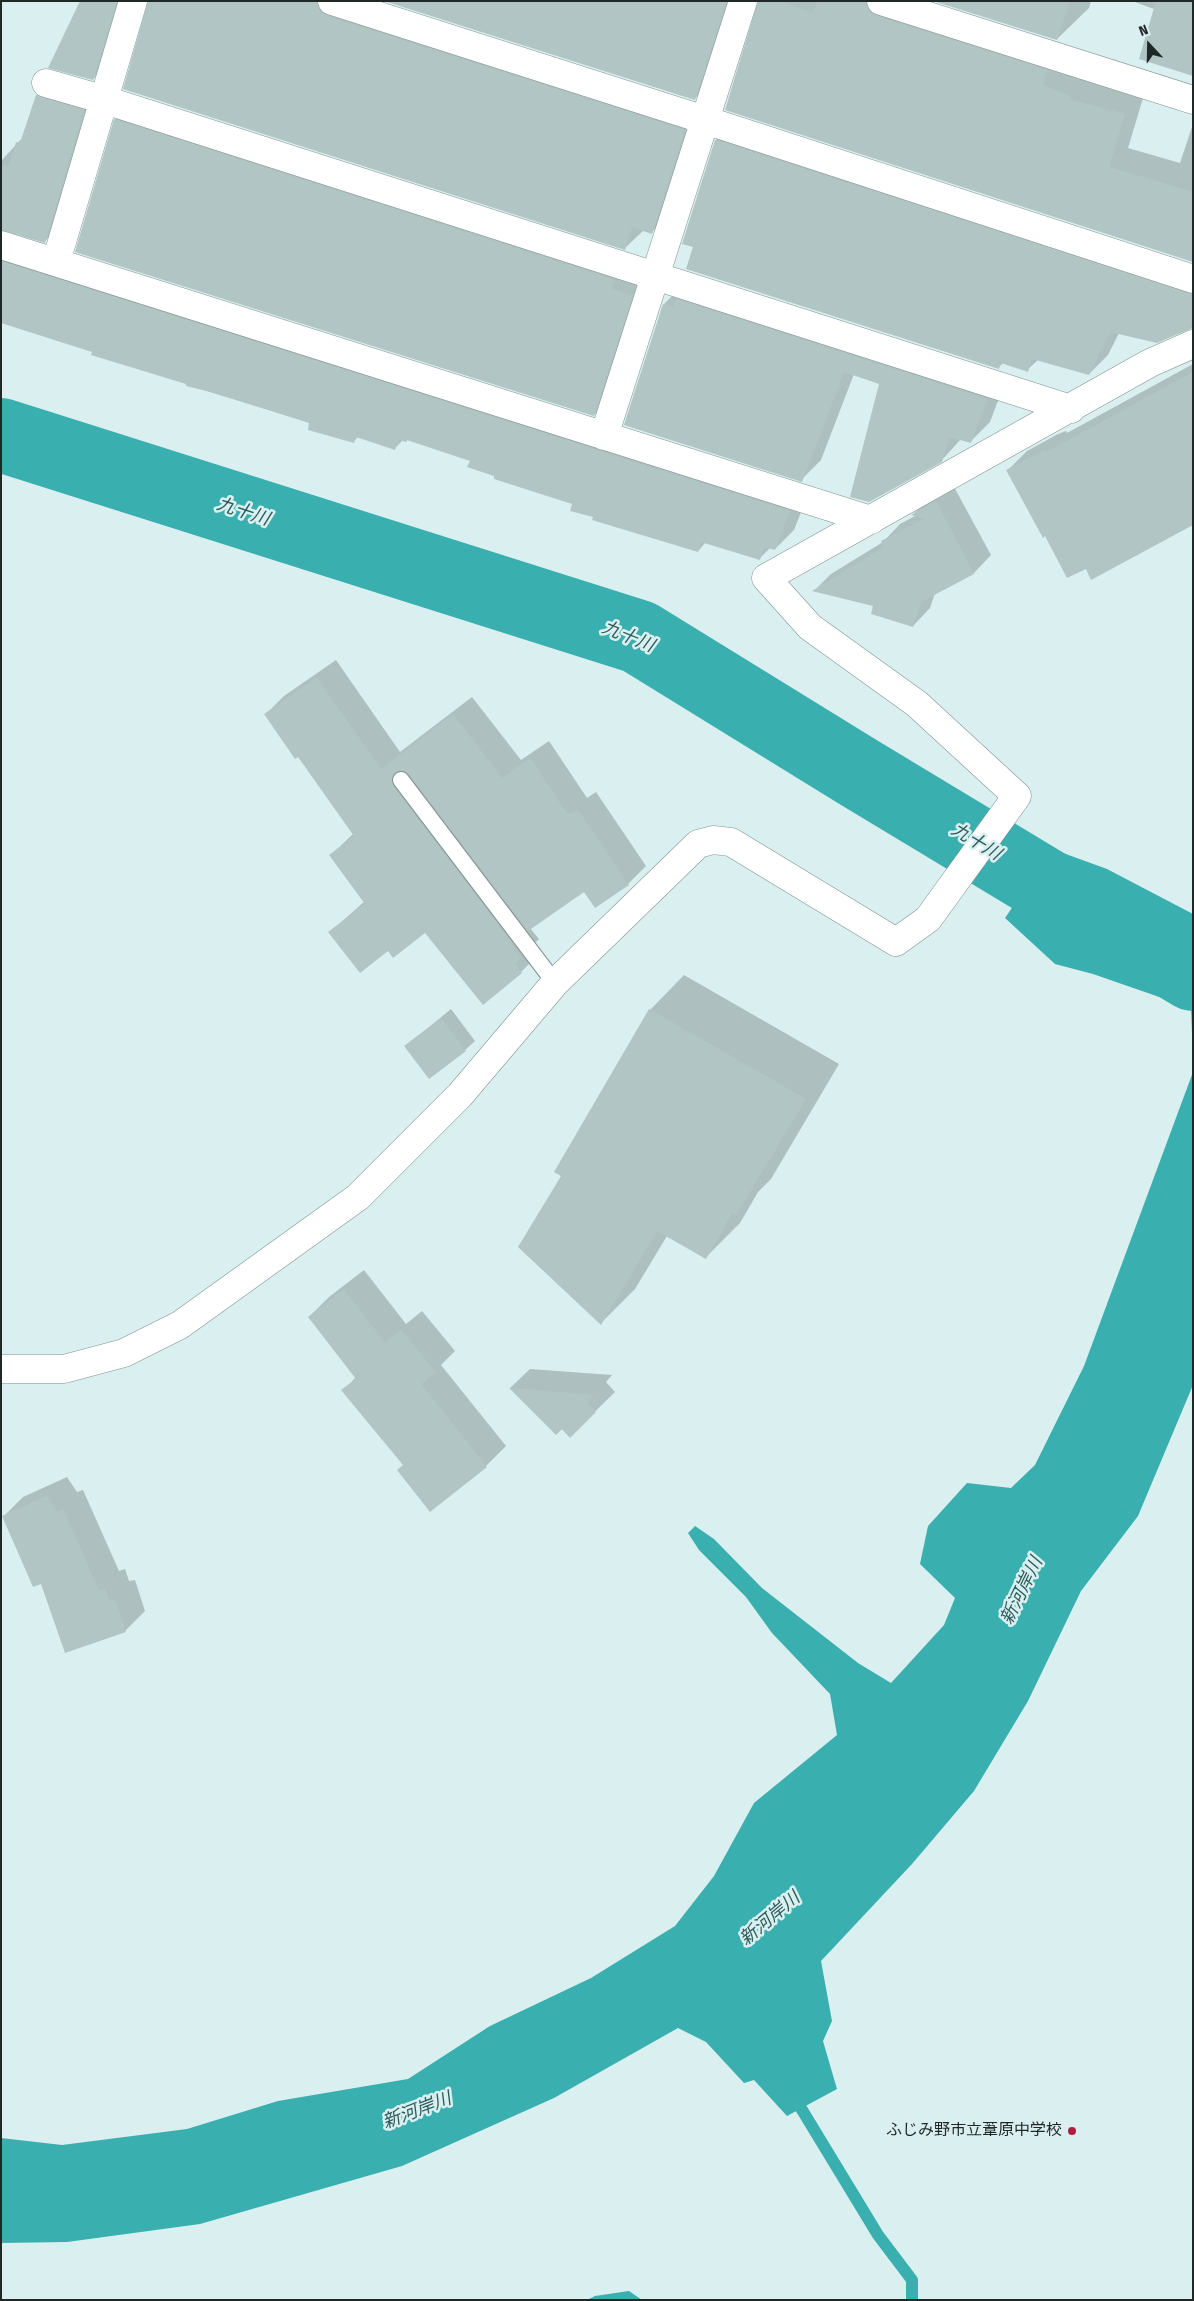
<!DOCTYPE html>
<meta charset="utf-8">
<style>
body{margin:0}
#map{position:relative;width:1194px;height:2301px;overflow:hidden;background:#daefef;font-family:"Fira Sans Condensed",sans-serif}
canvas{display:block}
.frame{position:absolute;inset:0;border:2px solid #1f2727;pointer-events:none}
.north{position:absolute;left:1124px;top:20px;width:50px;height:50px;-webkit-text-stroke:4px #daefef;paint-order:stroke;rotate:339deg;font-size:14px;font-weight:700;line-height:20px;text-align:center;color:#1f2727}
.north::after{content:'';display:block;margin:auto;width:18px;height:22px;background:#1f2727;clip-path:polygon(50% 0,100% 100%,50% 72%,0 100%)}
</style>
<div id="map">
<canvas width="1194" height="2301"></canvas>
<div class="frame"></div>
<div class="north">N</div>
</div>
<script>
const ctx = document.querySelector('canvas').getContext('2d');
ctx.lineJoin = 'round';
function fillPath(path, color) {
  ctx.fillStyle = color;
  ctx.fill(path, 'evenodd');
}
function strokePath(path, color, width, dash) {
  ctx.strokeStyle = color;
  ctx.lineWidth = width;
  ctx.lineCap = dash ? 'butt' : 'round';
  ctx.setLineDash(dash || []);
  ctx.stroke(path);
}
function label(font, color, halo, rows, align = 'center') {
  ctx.font = font + ' "Fira Sans Condensed","Noto Sans JP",sans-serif';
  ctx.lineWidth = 5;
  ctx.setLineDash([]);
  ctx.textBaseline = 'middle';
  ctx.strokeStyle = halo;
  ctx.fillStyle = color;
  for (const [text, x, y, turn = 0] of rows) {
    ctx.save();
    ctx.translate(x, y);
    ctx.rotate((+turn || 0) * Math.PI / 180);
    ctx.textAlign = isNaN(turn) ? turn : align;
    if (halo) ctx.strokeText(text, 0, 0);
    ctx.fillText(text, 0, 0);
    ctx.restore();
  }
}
fillPath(new Path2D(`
 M1052 849 1107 869 1193 914V1057L1191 1008 1093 974 1055 964 1005 918Z
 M1193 1072V1385L1138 1516 1081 1591 1028 1701 974 1791 912 1864 821 1961 832 2021 823 2041 837 2089 787 2116 754 2080 744 2083 706 2042 678 2028 554 2098 402 2166 200 2224 67 2242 1 2243V2138L62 2145 187 2129 278 2101 408 2079 490 2026 591 1978 675 1926 714 1876 754 1803 837 1735 830 1694 772 1633 746 1597 699 1550 688 1533 695 1526 714 1539 762 1588 858 1663 891 1683 944 1625 955 1598 920 1564 928 1526 967 1483 1011 1488 1035 1465 1084 1366Z
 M629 2291 642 2300H587L595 2296Z`), '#3aafaf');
fillPath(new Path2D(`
 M80 1H129L112 60 93 79Z
 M149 1H360L704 111 671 213 652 232 644 230 625 248Z
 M388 1H739L714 80 694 99Z
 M759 1H909L1144 95 1128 148 1180 163 1193 124V261Z
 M938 1H1091L1089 8 1057 39Z
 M1132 1H1193L1154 9Z
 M57 76 103 91 64 222 45 241 5 228 8 236 809 492 794 530 775 549 770 548 759 559 706 542 698 551 595 517 574 504 496 475 471 460 408 439 403 440 395 448 359 436 354 441 311 423 187 385 188 383 1 321V161L24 136 37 95Z
 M135 100 652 275 614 395 594 415 115 120Z
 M735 121 1193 270V328L1157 342 1119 333 1108 355 1089 374 1038 360 1027 370 1003 363 998 368 694 246 716 140Z
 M684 284 1006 379 990 422 970 442 961 439 941 461 881 383 854 374 821 460 801 480 664 304Z
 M1193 364V520L1086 567 1046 535 1007 471 1027 451 1058 434 1066 431 1067 433Z
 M953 485 991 555 974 573 935 593 930 608 913 626 875 605 815 590 831 574 883 542 900 524 917 515 913 514 930 498Z
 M336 660 400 752 472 697 521 760 549 741 587 798 596 792 646 866 628 884 584 890 530 928 539 939 533 945 540 953 521 972 483 1003 426 931 388 949 330 932 365 901 331 855 354 833 298 755 266 714 284 696Z
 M684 975 839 1064 771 1179 758 1192 740 1223 705 1258 667 1236 635 1289 601 1323 650 1010Z
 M451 1009 475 1041 465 1050 406 1046Z
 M364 1270 406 1324 422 1311 455 1351 441 1365 506 1446 486 1466 431 1510 405 1465 343 1391 356 1377 309 1317 329 1297Z
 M530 1369 612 1375 606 1382 615 1392 570 1436 510 1388Z
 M67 1477 77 1492 83 1490 119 1571 125 1569 129 1581 135 1580 145 1611 125 1631 42 1582 3 1517 23 1497Z`), '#0003');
strokePath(new Path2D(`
 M793 2095 878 2235 912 2280V2300`), '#3aafaf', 12);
strokePath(new Path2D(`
 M1 435 639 637 858 772 1193 974`), '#3aafaf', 74);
fillPath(new Path2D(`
 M80 1H117L93 80 48 68Z
 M148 1H317L320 11 327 16 685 130 652 234 632 227 625 250 123 89Z
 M384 1H727L695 100Z
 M758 1H780L813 13 818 1H866L869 11 876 16 1047 70 1043 85 1068 95 1072 100 1125 114 1109 167 1193 192V262L725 110Z
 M933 1H1070L1057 40Z
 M1156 1H1193V76L1139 59Z
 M36 95 84 110 45 243 1 230V164L9 166 16 142 20 143Z
 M114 119 615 280 612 289 633 295 594 416 75 252Z
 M715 140 1193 294V317L1189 329 1157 343 1110 332 1089 375 1032 359 1028 372 1001 363 999 369 686 269 693 247 682 244Z
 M1 261 600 451 790 511 775 550 764 547 760 560 701 542 698 552 592 520 593 517 570 511 572 504 494 479V476L467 467 470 461 407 440V442L398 440 395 450 356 437 354 443 308 430 309 423 215 393 186 386V384L91 355 92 352 1 323Z
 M676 299 987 399 971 443 949 437 942 462 869 502 850 497 879 384 844 372 802 482 624 425 663 304 674 307Z
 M1193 372V525L1091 580 1086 569 1067 578 1045 536 1043 538 1006 470 1037 454 1046 450 1047 452Z
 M936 501 974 574 921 602 913 627 871 614 873 606 812 591 884 547 881 541 924 519 911 515Z
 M317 678 381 769 453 714 502 778 530 758 568 815 578 810 629 885 595 908 584 892 528 931 409 774 399 770 392 777 393 786 512 943 510 944 521 958 515 963 522 973 483 1005 425 933 393 958 388 951 360 973 328 932 365 904 329 855 354 836 298 757 295 759 264 714Z
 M649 1009 806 1099 736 1215 732 1213 706 1259 657 1231 601 1325 518 1247 561 1176 554 1172Z
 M441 1018 466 1051 429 1079 404 1046Z
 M344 1289 385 1343 401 1330 436 1372 421 1384 487 1467 430 1512 397 1470 403 1465 341 1390 356 1379 308 1317Z
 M509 1388 594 1395 587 1403 596 1412 570 1438 562 1429 556 1435Z
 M47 1496 57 1512 63 1509 99 1591 105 1588 109 1601 115 1599 126 1632 65 1653 41 1584 33 1587 2 1516Z`), '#b1c5c5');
const lane = new Path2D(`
 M401 780 555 983`);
const street = new Path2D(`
 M332 1 705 120 1193 279
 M881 1 1193 100
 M46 83 105 100 1071 409
 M1 245 871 520
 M56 262 133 1
 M604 436 743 1
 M1 1369H64L124 1353 180 1325 358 1197 460 1095 555 983 698 844 713 840 731 842 896 942 928 919 1017 796 917 704 810 627 766 578 1150 363 1193 344`);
strokePath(lane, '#809494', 18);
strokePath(street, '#809494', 29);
strokePath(lane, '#fff', 16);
strokePath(street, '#fff', 28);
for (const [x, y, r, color] of [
 [1072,2131,5,"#b01d3f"]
]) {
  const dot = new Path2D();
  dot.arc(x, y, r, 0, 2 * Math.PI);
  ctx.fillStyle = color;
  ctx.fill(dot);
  strokePath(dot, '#daefef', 2);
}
label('16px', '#1f2727', '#daefef', [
 ["ふじみ野市立葦原中学校",1062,2131]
], 'right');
label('italic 18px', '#2b5b5b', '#daefef', [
 ["九十川",243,512,18],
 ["九十川",628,637,22],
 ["九十川",976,842,31],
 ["新河岸川",1022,1591,-64],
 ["新河岸川",770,1919,-40],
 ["新河岸川",417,2111,-21]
]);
</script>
